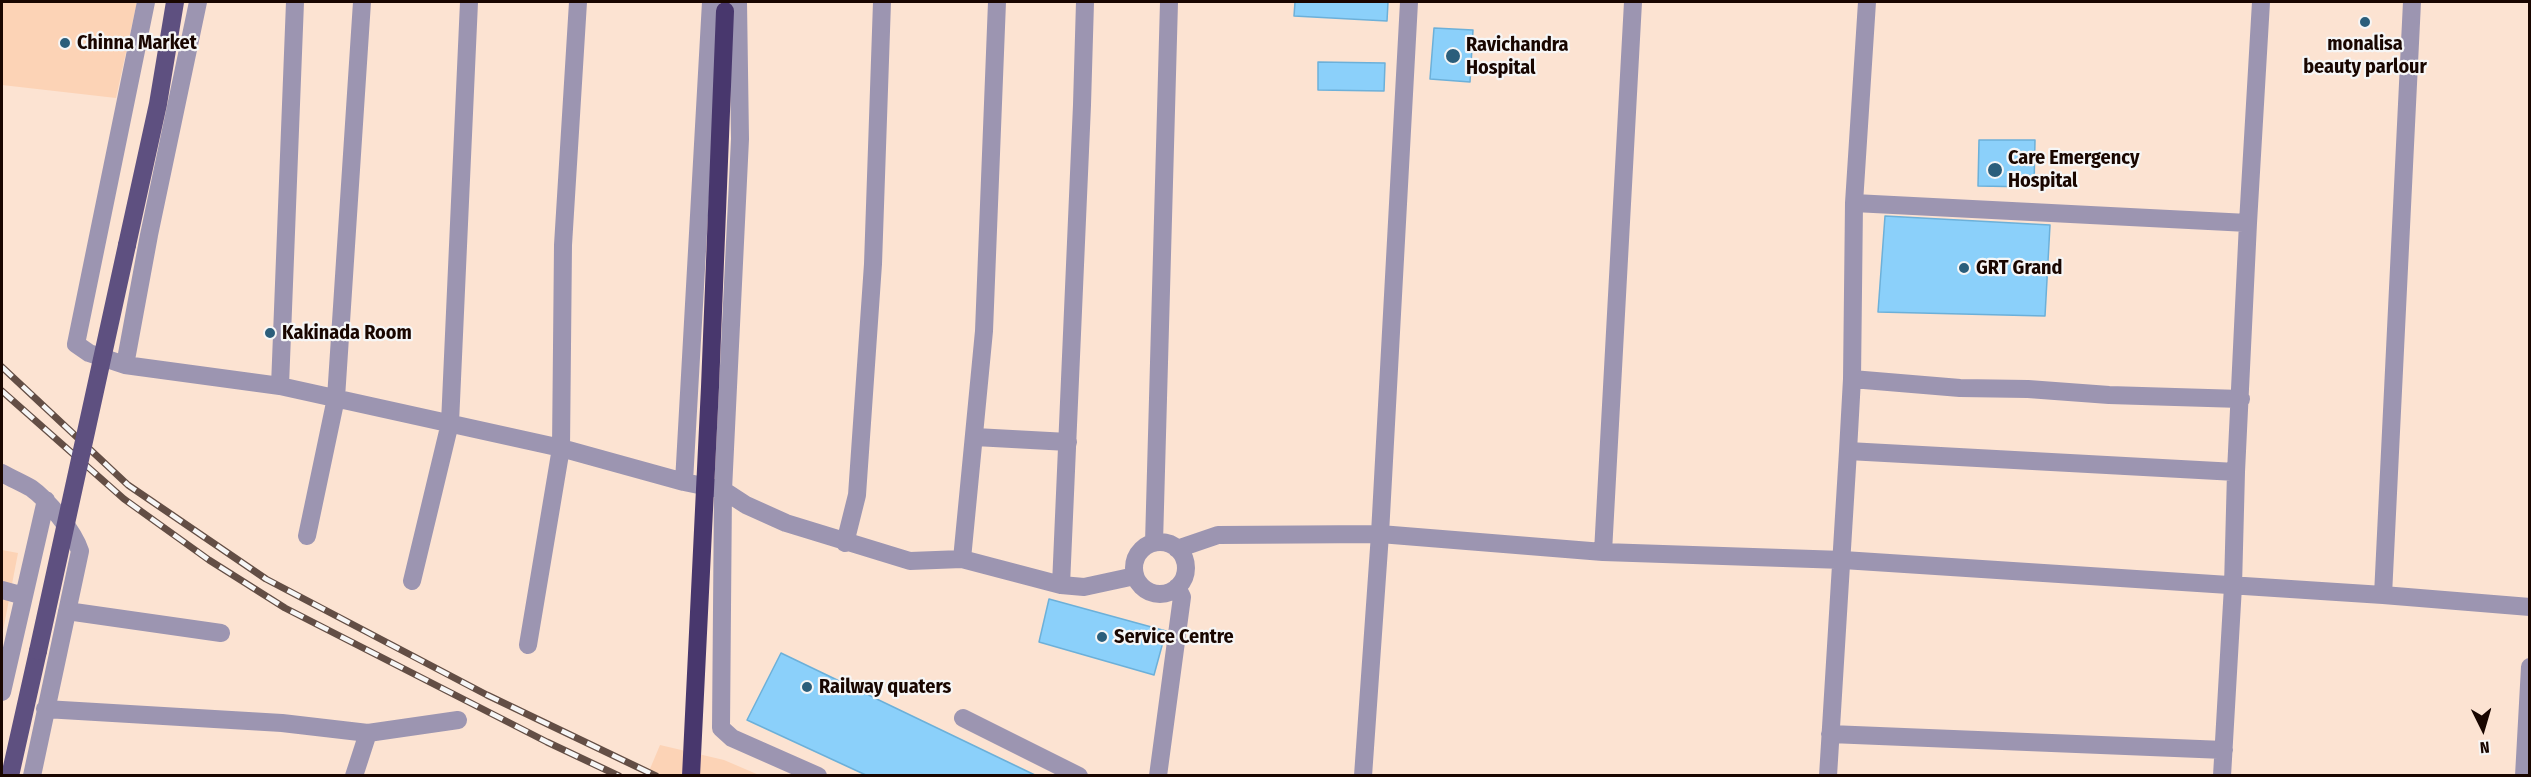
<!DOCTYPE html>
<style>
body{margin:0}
#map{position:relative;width:2531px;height:777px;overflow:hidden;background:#fce3d2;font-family:"Fira Sans Condensed",sans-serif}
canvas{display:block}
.frame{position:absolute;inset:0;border:3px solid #190600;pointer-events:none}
.north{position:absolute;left:2453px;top:699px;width:60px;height:60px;-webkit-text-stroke:4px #f6f6f6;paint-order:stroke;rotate:175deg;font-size:16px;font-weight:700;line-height:24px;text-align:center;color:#190600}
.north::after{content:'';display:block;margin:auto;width:21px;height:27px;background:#190600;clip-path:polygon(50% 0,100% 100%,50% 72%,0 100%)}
</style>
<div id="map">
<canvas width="2531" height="777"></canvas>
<div class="frame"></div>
<div class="north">N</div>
</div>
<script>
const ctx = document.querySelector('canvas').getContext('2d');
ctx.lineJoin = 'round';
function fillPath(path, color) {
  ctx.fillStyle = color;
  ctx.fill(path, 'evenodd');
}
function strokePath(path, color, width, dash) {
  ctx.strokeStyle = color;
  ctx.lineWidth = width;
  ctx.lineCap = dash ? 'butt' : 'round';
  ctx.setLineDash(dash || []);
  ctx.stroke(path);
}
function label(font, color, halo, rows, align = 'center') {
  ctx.font = font + ' "Fira Sans Condensed",sans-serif';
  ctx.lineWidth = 4.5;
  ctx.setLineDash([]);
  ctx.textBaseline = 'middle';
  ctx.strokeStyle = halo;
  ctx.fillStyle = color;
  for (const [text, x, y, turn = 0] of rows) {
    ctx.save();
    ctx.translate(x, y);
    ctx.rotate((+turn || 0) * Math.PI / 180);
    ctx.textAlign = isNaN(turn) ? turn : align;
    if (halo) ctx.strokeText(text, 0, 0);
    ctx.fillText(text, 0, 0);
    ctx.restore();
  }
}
fillPath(new Path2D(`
 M2 2H137L116 98 2 85Z
 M2 550 18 553 2 636Z
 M660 745 724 760 759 775 647 776Z`), '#fcd3b6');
const building = new Path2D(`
 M1295 2H1388L1387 21 1294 16Z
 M1434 28 1473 30 1470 82 1430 79Z
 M1318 62 1385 63 1384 91 1318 90Z
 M1979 140H2035L2034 187 1978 186Z
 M1885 216 2050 225 2045 316 1878 312Z
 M1049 599 1166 631 1154 675 1039 642Z
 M781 653 1037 776H868L747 720Z`);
fillPath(building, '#8bd0fa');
strokePath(building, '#6cb0d9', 1.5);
strokePath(new Path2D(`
 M146 2 76 344 89 353 125 365 280 386 561 448 684 482 723 490 746 505 786 523 910 561 962 559 1061 585 1084 587 1135 576
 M738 2 740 139 723 490 721 728 732 738 818 776
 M1854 203 2248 223
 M125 365 149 235 198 2
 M1852 379 1960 388 2028 389 2109 395 2241 399
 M280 386 295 2
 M975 437 1068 442
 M1848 451 2236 472
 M2 473C11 478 22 483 31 488 48 500 74 532 80 551L32 776
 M684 482 711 2
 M307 536 336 398 362 2
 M1134 568a26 26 0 1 1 52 0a26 26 0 1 1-52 0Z
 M845 543 857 495 873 264 882 2
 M1154 543 1169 2
 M1177 549 1218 535 1380 534 1603 552 1843 560 2383 595 2530 607
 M1603 552 1633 2
 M962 559 984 331 997 2
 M412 581 450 423 469 2
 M1061 585 1082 105 1085 2
 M2 590 24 596
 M2383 595 2412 2
 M67 611 221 633
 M528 645 561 448 563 245 578 2
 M2 692 46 500
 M45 709 282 723 368 733 458 720
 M963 718 1079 776
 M1830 734 2224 750
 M354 776 368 733
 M1158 776 1182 597 1177 587
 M1363 776 1380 534 1409 2
 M1828 776 1848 451 1852 379 1854 203 1867 2
 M2222 776 2233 586 2236 472 2248 223 2261 2
 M2524 776 2530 667`), '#9c95b1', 18);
strokePath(new Path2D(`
 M127 245 158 104 175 2
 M10 776 38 651`), '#5e5080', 18);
const rail = new Path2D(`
 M2 367 128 485 266 579 487 695 656 776
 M2 391 124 499 209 560 285 608 547 742 619 776`);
strokePath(rail, '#634e45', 7);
strokePath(rail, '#f6f6f6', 4.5, [14]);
strokePath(new Path2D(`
 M38 651 127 245`), '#5e5080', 18);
strokePath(new Path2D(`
 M691 776 710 387 725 11`), '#48376d', 18);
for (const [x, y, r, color] of [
 [2365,22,6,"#2b5e7b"],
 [65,43,6,"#2b5e7b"],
 [1453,56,8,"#2b5e7b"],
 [1995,170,8,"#2b5e7b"],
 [1964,268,6,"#2b5e7b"],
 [270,333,6,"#2b5e7b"],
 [1102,637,6,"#2b5e7b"],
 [807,687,6,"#2b5e7b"]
]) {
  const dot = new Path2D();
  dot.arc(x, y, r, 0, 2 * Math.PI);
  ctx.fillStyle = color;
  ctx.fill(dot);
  strokePath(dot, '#f6f6f6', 2);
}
label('bold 20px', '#190600', '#f6f6f6', [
 ["Chinna Market",77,43],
 ["monalisa",2365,44,"center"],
 ["beauty parlour",2365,67,"center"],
 ["Ravichandra",1466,45],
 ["Hospital",1466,68],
 ["Care Emergency",2008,158],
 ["Hospital",2008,181],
 ["GRT Grand",1976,268],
 ["Kakinada Room",282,333],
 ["Service Centre",1114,637],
 ["Railway quaters",819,687]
], 'left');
</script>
